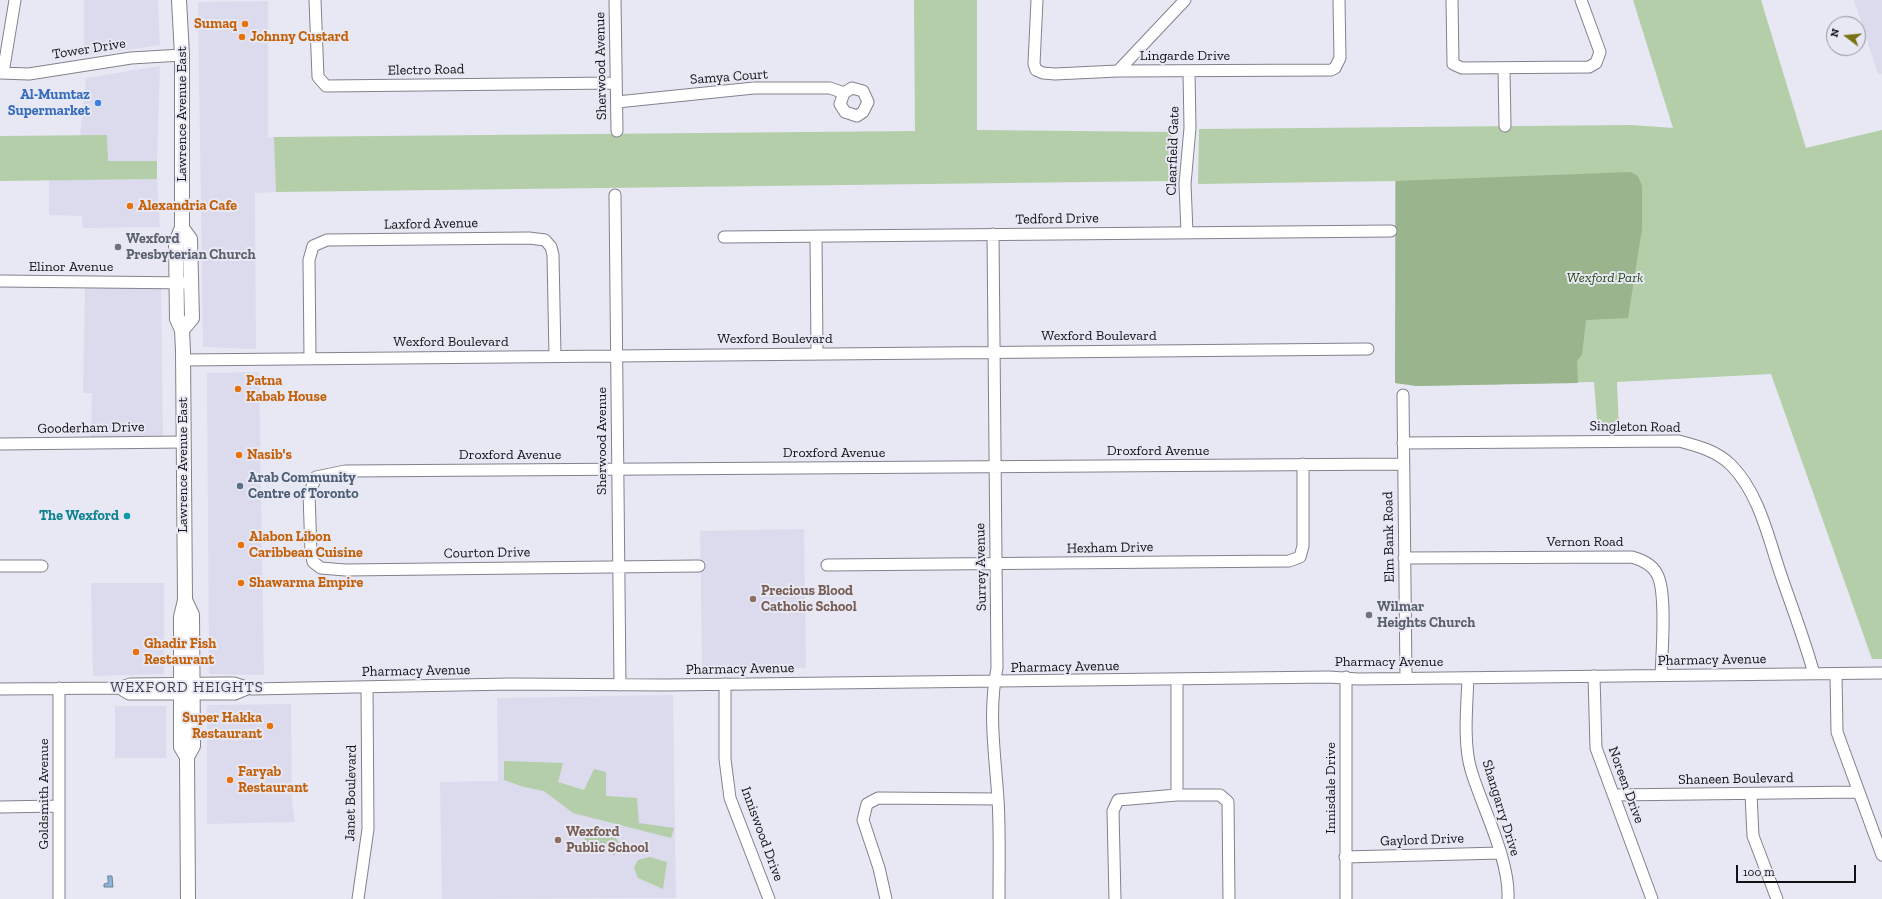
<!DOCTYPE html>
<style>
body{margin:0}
#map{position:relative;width:1882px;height:899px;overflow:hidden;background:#e7e8f3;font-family:"Zilla Slab",serif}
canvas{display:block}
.north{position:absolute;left:1826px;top:16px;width:40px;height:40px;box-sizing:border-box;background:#e7e8f3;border:1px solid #92929b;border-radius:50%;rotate:286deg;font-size:11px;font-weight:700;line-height:16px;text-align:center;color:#121216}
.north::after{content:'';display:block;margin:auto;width:14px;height:18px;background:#797214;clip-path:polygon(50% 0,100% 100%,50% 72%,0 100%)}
.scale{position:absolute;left:1736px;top:865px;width:120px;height:18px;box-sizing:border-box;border:2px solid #121216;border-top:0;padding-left:5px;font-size:12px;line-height:14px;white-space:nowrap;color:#121216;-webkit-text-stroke:3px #e7e8f3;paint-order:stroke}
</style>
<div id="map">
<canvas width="1882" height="899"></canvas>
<div class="north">N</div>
<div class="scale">100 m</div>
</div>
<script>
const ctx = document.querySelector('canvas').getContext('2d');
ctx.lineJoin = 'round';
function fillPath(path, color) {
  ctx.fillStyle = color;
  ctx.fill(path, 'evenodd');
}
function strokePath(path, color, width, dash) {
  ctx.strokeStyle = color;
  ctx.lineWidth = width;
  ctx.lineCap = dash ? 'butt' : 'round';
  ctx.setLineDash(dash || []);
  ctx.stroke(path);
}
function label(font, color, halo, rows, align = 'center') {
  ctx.font = font + ' "Zilla Slab",serif';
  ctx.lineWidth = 4;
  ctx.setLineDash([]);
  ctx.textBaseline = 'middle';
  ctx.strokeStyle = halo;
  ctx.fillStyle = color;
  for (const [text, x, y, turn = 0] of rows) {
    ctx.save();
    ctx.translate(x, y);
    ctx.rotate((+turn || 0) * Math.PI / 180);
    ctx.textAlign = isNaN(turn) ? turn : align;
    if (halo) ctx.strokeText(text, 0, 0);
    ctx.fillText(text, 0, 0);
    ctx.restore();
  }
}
fillPath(new Path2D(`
 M84 0H158L160 45 84 56Z
 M1854 0H1882V74H1878Z
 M268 1V138L274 137 276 192 255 193 256 349 203 347 198 2Z
 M160 66 157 161H108L107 136H80L86 78Z
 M157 179 160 227 83 228 82 216 49 215V180Z
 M85 285 161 287 163 437 91 438 92 393H83Z
 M259 372 264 675 209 674 207 373Z
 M804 529 806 668 702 669 700 531Z
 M91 583H164V674L93 676Z
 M673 695 676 898 442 899 440 782 498 781 497 698Z
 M291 704 292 803 295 822 207 824V705Z
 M115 706H166V758H115Z`), '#dbdbed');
fillPath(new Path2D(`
 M914 0H977V130L1172 132 1169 181 276 192 274 137 915 131Z
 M1633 0H1761L1806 148 1882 130V659H1872L1771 374 1617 382 1619 431 1598 432 1594 382 1417 386 1395 383V181L1198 184 1199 129 1632 125 1673 128Z
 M107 135 108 161H157V179L0 181V136Z
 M504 761 563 763 558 782 584 790 594 769 606 772V796L637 798 639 823 674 828 671 838 573 813 544 791 524 787 504 780Z
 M591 828 617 839 619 843 617 852 614 855 602 851H590C585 847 583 836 586 829Z
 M650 857 667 862 663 889 638 878 634 868 638 860Z`), '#b3cea8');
fillPath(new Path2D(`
 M1631 172 1638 176 1642 186V229L1628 318 1586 320 1582 355 1577 361 1578 383 1417 386 1395 383 1396 181Z`), '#9ab58e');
const water = new Path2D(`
 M108 876H112L113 887H104V884L108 883Z`);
fillPath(water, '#8fb3d4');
strokePath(water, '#6a839b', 1);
const minor = new Path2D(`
 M315 0 318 77 326 86 616 83
 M615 0 617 131
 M1037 0 1034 64 1036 70 1043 73 1055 74 1118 71 1331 70 1335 68 1340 58 1339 0
 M1452 0 1453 64 1462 68 1589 67 1596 63 1600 52 1581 0
 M1504 69 1505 126
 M1118 71 1185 0
 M0 73 29 74 131 58 182 55
 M3 73 15 0
 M617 102 754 88H830L844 93 852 88 863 91 868 102 863 112 857 116 845 112 840 104 844 93
 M615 195 620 685
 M1187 232 1185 184 1190 128 1189 72
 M993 234 997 668C988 712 995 754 998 799 1000 832 999 866 999 899
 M816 236 817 354
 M724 237 1391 231
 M0 281 191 283
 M310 357 309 260 313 246 327 240 529 238 545 240 551 247 553 255 555 356
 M183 360 1368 349
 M1403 395 1406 678
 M1403 443 1679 441C1698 446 1717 451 1731 465 1760 494 1769 541 1782 578 1793 610 1805 641 1814 674
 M0 444 183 442
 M1404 558 1632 557C1642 560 1652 564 1657 574 1667 591 1662 653 1661 675
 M827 565 1289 561 1300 557 1303 546V464
 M0 566H42
 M699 566 345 570 321 568 313 562 311 552 309 494 316 477 345 471 1403 464
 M1836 674 1837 732 1882 855
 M1594 676 1596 748 1652 899
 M1346 677V899
 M1468 678C1467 705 1463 743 1471 770 1482 807 1510 860 1508 899
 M1177 680V795H1220L1228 802 1229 899
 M725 684V759L730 798 769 899
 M59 688V899
 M119 688 129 694H235L247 689
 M0 689 119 688 130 684 223 683H234L252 689 510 684 665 685 1329 677 1358 679 1882 673
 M1751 794 1753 836 1777 899
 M1614 795 1858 792
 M0 807 58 806
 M1345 857 1500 853
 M358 899 368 829 367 688
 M886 899 879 868 863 820 867 804 878 798 998 799
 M1115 899 1113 811 1118 800 1177 795`);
const major = new Path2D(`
 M179 0 182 55V228L176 242 177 319 182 330 183 351 185 600 181 617V747L187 757 188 899
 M182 330 192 318 190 239 182 228
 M185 600 192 615 193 746 187 757`);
strokePath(minor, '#81828c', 13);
strokePath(major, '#81828c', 16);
strokePath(minor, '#fff', 11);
strokePath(major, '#fff', 14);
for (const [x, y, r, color] of [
 [245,24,4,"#e8710a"],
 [242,37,4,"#e8710a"],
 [98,103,4,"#3f7fe0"],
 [130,206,4,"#e8710a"],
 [118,247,4,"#6b7280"],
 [238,389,4,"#e8710a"],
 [239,455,4,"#e8710a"],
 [240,486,4,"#5c6f8a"],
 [127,516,4,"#0f9aa8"],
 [241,545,4,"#e8710a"],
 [241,583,4,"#e8710a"],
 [753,599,4,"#8d6e63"],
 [1369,615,4,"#6b7280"],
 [136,652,4,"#e8710a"],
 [270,726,4,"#e8710a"],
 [230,780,4,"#e8710a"],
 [558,840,4,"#8d6e63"]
]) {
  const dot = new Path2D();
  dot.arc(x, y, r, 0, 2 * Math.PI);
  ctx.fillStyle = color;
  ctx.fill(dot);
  strokePath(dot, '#e7e8f3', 1.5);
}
label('bold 14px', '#c56008', '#e7e8f3', [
 ["Sumaq",237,24,"right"],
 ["Johnny Custard",250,37],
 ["Alexandria Cafe",138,206],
 ["Patna",246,381],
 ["Kabab House",246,397],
 ["Nasib's",247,455],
 ["Alabon Libon",249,537],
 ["Caribbean Cuisine",249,553],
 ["Shawarma Empire",249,583],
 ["Ghadir Fish",144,644],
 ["Restaurant",144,660],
 ["Super Hakka",262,718,"right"],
 ["Restaurant",262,734,"right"],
 ["Faryab",238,772],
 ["Restaurant",238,788]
], 'left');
label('14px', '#121216', '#e7e8f3', [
 ["Tower Drive",89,49,-9],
 ["Lingarde Drive",1185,56],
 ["Sherwood Avenue",601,66,-91],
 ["Electro Road",426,70,-1],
 ["Samya Court",729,77,-4],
 ["Lawrence Avenue East",182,114,-90],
 ["Clearfield Gate",1173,151,-88],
 ["Tedford Drive",1057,219,-1],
 ["Laxford Avenue",431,224,-1],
 ["Elinor Avenue",71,267],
 ["Wexford Boulevard",1099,336],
 ["Wexford Boulevard",775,339],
 ["Wexford Boulevard",451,342],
 ["Singleton Road",1635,427,1],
 ["Gooderham Drive",91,428,-1],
 ["Sherwood Avenue",602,441,-90],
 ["Droxford Avenue",1158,451],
 ["Droxford Avenue",834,453],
 ["Droxford Avenue",510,455],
 ["Lawrence Avenue East",183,465,-90],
 ["Elm Bank Road",1389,537,-91],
 ["Vernon Road",1585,542],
 ["Hexham Drive",1110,548,-1],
 ["Courton Drive",487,553,-1],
 ["Surrey Avenue",981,567,-91],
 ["Pharmacy Avenue",1712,660,-1],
 ["Pharmacy Avenue",1389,662],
 ["Pharmacy Avenue",1065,667,-1],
 ["Pharmacy Avenue",740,669,-1],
 ["Pharmacy Avenue",416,671,-1],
 ["Shaneen Boulevard",1736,779,-1],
 ["Noreen Drive",1626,785,70],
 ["Innisdale Drive",1331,788,-90],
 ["Janet Boulevard",351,793,-89],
 ["Goldsmith Avenue",44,794,-90],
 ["Shangarry Drive",1501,808,73],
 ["Inniswood Drive",762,834,70],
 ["Gaylord Drive",1422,840,-2]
]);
label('bold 14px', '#366cbe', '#e7e8f3', [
 ["Al-Mumtaz",90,95],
 ["Supermarket",90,111]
], 'right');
label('bold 14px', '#5b616d', '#e7e8f3', [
 ["Wexford",126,239],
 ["Presbyterian Church",126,255],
 ["Wilmar",1377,607],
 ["Heights Church",1377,623]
], 'left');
label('italic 14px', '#264a14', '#e7e8f3', [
 ["Wexford Park",1605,278]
]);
label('bold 14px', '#4e5e75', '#e7e8f3', [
 ["Arab Community",248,478],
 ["Centre of Toronto",248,494]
], 'left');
label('bold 14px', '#0d838f', '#e7e8f3', [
 ["The Wexford",119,516]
], 'right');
label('bold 14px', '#785e54', '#e7e8f3', [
 ["Precious Blood",761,591],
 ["Catholic School",761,607],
 ["Wexford",566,832],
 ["Public School",566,848]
], 'left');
ctx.letterSpacing = '1px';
label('15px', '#40414a', '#e7e8f3', [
 ["WEXFORD HEIGHTS",187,688]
]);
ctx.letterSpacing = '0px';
</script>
